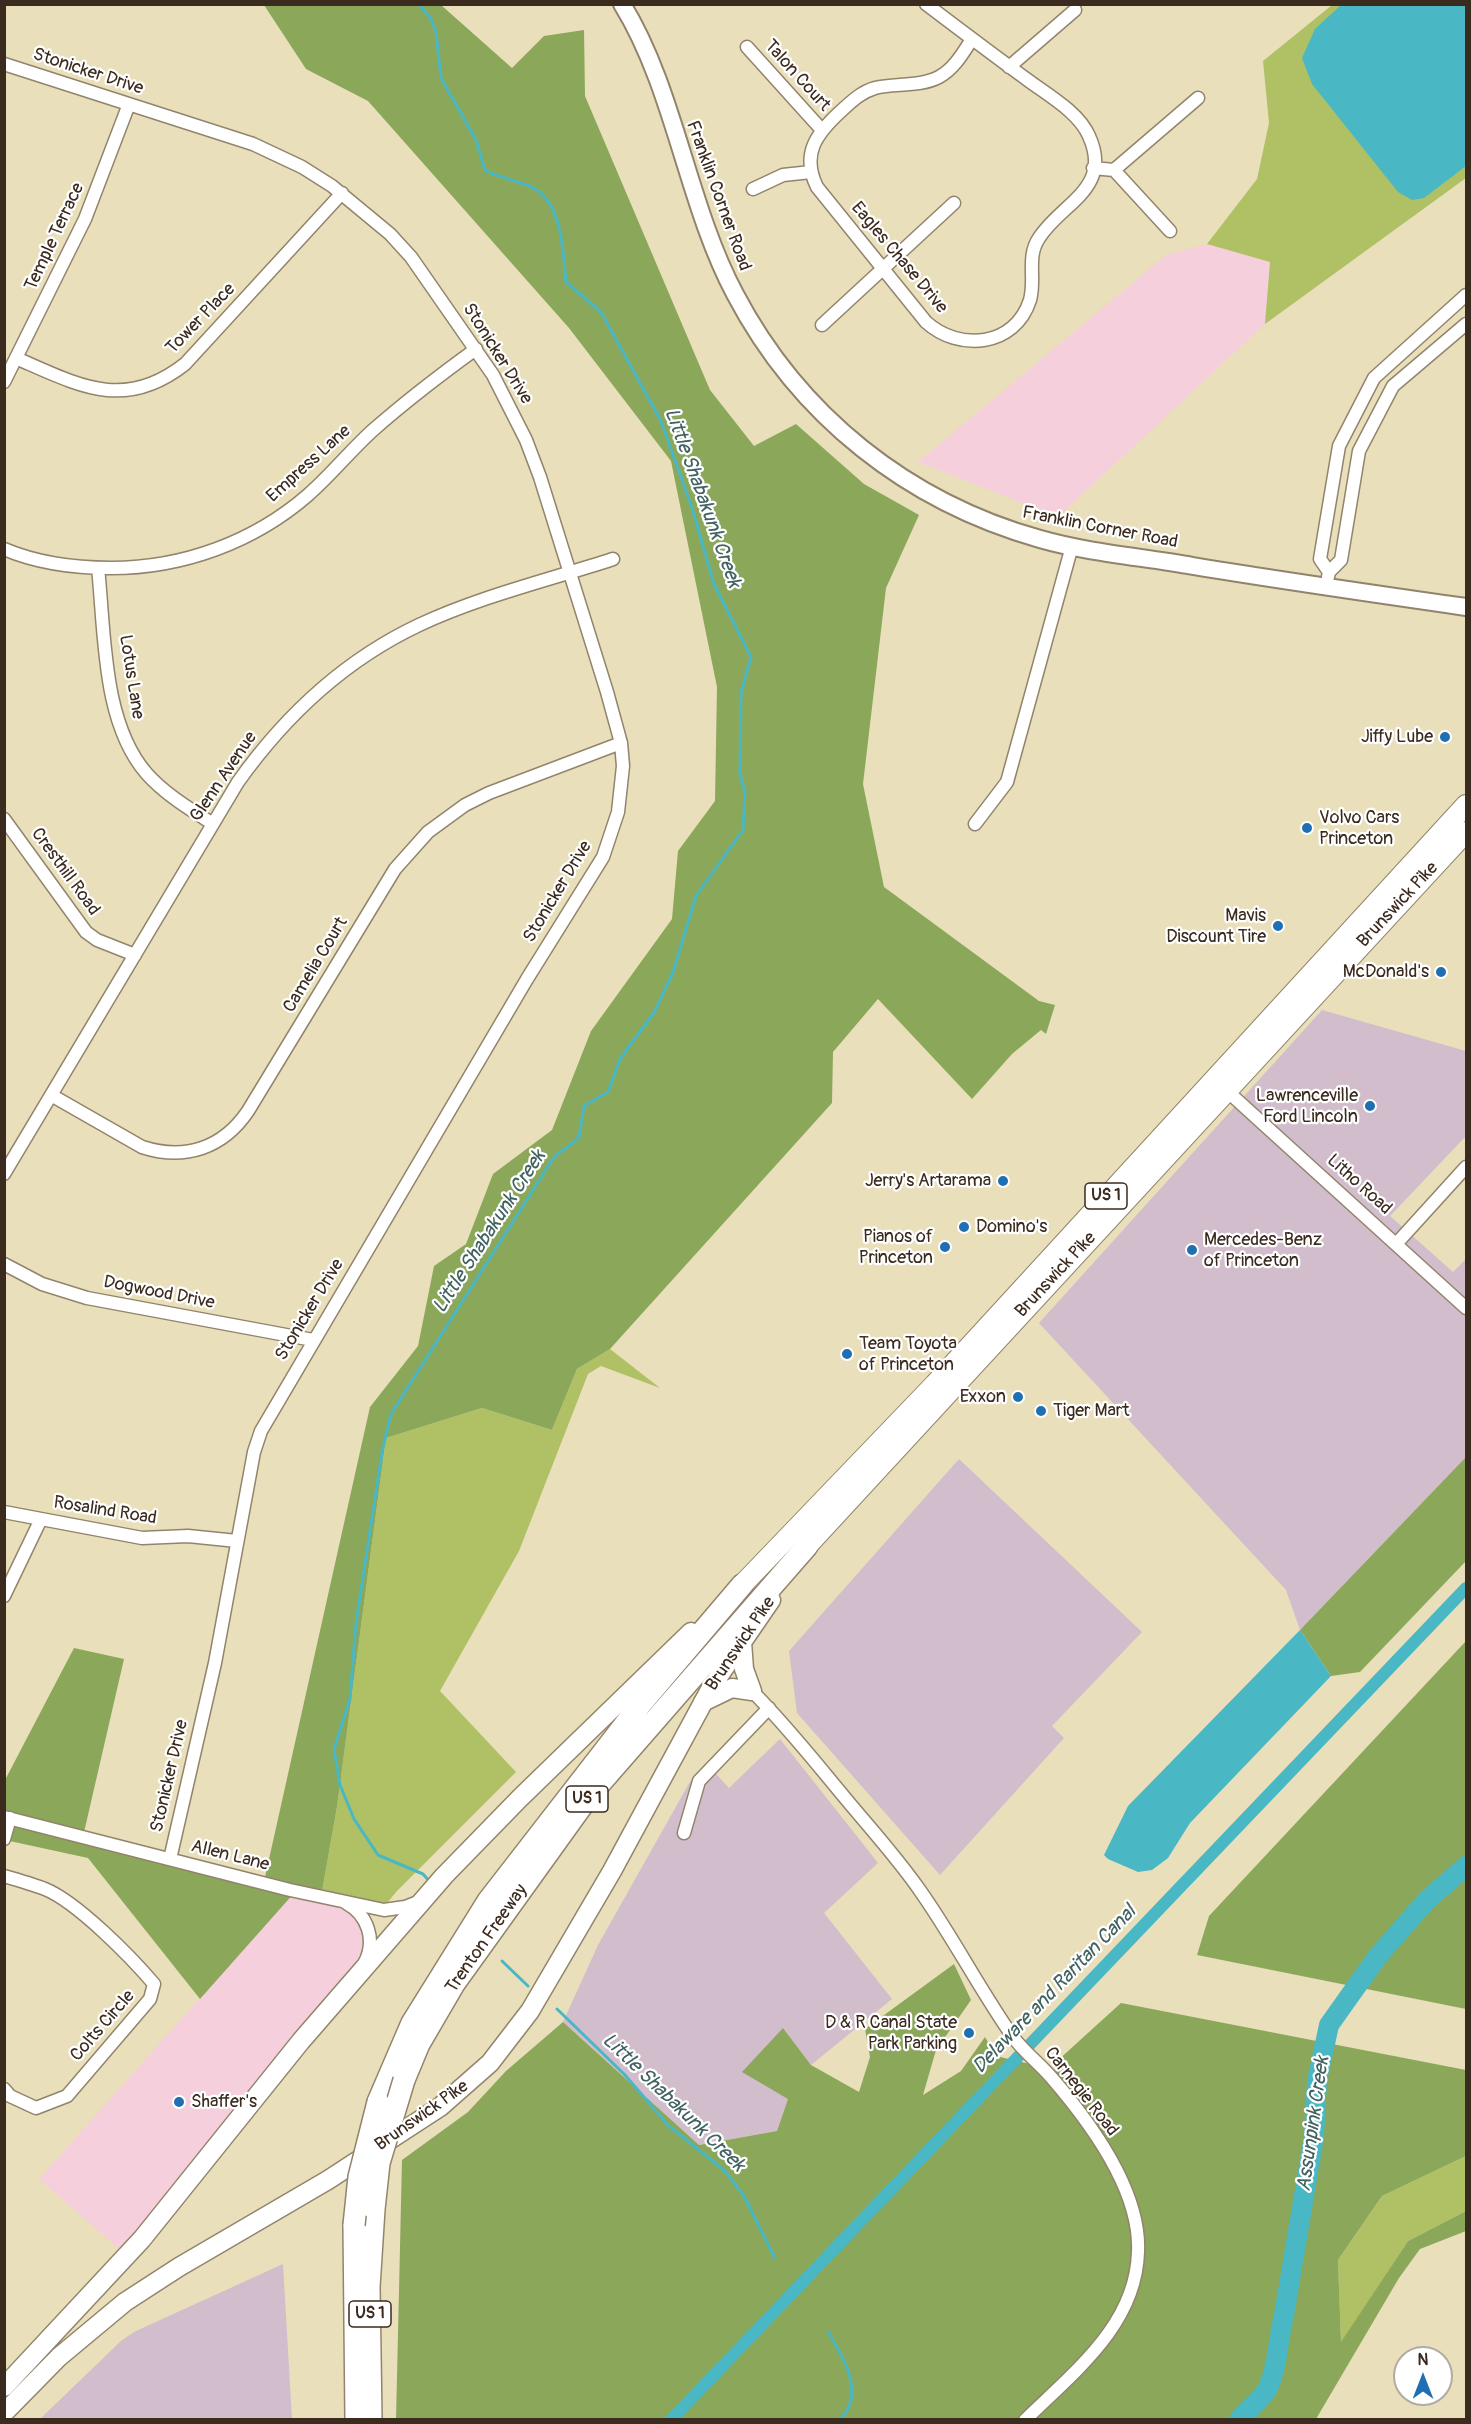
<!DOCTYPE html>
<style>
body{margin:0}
#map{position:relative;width:1471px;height:2424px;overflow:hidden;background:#e9dfbb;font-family:Pangolin,sans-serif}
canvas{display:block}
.frame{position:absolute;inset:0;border:6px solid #3b2a1e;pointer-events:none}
.north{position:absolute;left:1393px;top:2346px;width:60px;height:60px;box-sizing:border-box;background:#fff;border:2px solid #b1aaa5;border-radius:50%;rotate:0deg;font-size:16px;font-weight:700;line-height:24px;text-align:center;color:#3b2a1e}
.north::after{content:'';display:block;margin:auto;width:21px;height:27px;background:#1f6fb2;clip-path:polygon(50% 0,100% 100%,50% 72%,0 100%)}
</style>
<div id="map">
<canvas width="1471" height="2424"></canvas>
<div class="frame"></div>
<div class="north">N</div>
</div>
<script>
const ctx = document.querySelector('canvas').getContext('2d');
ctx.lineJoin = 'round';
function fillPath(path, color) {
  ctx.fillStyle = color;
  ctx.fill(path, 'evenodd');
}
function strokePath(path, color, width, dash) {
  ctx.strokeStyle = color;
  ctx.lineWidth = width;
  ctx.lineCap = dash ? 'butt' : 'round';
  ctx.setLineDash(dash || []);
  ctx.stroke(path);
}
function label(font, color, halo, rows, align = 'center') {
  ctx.font = font + ' Pangolin,sans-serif';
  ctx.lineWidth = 4.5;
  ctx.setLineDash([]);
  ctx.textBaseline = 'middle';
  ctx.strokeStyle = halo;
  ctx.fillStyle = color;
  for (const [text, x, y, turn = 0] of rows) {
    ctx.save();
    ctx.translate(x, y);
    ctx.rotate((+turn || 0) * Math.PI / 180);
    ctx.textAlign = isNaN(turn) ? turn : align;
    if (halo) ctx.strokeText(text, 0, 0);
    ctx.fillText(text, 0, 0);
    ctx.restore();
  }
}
fillPath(new Path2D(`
 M1207 244 1270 262 1265 324 1058 517 918 462 1166 255Z
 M295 1891 342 1901 361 1915 368 1956 127 2256 39 2179Z`), '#f5cfdb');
fillPath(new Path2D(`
 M1322 1010 1466 1051V1136L1390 1216 1453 1272 1466 1259V1457L1300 1630 1286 1590 1039 1323Z
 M959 1459 1142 1632 1052 1726 1064 1738 940 1875 797 1713 789 1651Z
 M780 1739 878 1863 824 1913 892 1999 811 2065 783 2028 788 2099 777 2131 699 2145 563 2022 598 1945 691 1780 707 1764 729 1788Z
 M283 2264 292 2419H40L122 2340 136 2331Z`), '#d1bdcc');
fillPath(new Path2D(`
 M1332 5H1466V178L1265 324 1270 262 1207 244 1257 179 1269 123 1263 61Z
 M610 1349 660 1388 601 1366 588 1374 519 1551 440 1691 516 1772 397 1891 378 1914 321 1897 337 1807 386 1438 482 1408 552 1430 577 1369Z
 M1466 2156V2211L1408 2241 1341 2343 1338 2260 1382 2196Z`), '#afc164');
fillPath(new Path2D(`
 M264 5H441L512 68 544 36 584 30 585 96 710 390 754 446 796 424 864 484 919 515 886 588 863 784 884 887 1039 1001 1055 1005 1046 1034 1041 1030 1012 1054 972 1099 878 999 833 1052 832 1103 610 1349 577 1369 552 1430 482 1408 386 1438 337 1807 321 1897 295 1892 200 1999 88 1858 5 1840 4 1782 74 1648 124 1659 82 1841 263 1886 370 1407 418 1346 434 1266 466 1244 493 1174 552 1130 591 1031 672 919 678 851 715 801 717 687 671 461 569 328 368 101 306 69Z
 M1466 1457V1561L1360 1672 1331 1676 1300 1630Z
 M1466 1641V2009L1197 1955 1209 1916Z
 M954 1964 971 2000 936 2050 923 2095 961 2071 985 2037 996 2056 1056 2070V2062L1121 2003 1466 2070V2156L1382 2196 1338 2260 1341 2342 1408 2241 1466 2211V2231L1420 2249 1399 2278 1316 2419 396 2420 402 2160 468 2112 506 2071 563 2022 699 2145 777 2131 788 2099 742 2072 783 2028 811 2065 859 2092 870 2057 865 2029Z`), '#8ba75a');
fillPath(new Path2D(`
 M1341 5H1466V166L1424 198 1412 200 1398 192 1312 84 1302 58 1315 29Z
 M1300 1630 1331 1676 1190 1823 1168 1858 1152 1870 1138 1872 1108 1859 1104 1855 1128 1806Z`), '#49b7c4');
strokePath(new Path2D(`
 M419 4 431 19 436 32 441 78 476 140 485 170C501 179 526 182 537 190 563 208 563 254 566 282L601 312 661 421 692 508 714 584 751 657 741 693 740 774 745 792 743 830 696 896 673 972 655 1011 620 1059 608 1092 584 1106 579 1138 554 1157 391 1414 382 1452 356 1623 350 1699 334 1749 340 1785 354 1819 378 1855 423 1874 431 1883
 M502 1961 528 1986
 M557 2009 624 2074 668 2125 725 2171 744 2196 775 2258
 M828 2332C843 2356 867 2395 839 2420`), '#49b7c4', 3);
strokePath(new Path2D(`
 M671 2420 1466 1588`), '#49b7c4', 12);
strokePath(new Path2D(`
 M1239 2420C1248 2410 1262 2399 1268 2388 1278 2366 1278 2339 1284 2315L1314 2136 1317 2081 1329 2025 1378 1956 1427 1900 1466 1866`), '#49b7c4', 20);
const minor = new Path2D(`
 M926 4C959 29 992 54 1025 78 1046 94 1078 111 1089 136 1113 189 1061 203 1039 238 1026 257 1036 279 1030 300 1015 347 959 352 926 322L817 187C801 154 816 134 841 111 851 102 861 92 875 88 895 83 920 87 939 77 954 69 963 53 972 39
 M747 47 821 129
 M4 64 253 144 302 167 332 186 390 234 411 257 493 375 526 440 540 477 607 692 621 743 623 766 618 812 603 857 527 979 261 1431 254 1452 215 1663 170 1859
 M1009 67 1075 10
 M1093 168 1114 170 1198 98
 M1114 170 1170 231
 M753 189 783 175 811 172
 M822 325 954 203
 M16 358C78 385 124 412 185 364L342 193
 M4 382 85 219 129 104
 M4 549C37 563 76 568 111 568 183 568 254 542 308 495 331 475 350 451 372 431 406 401 440 375 476 349
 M98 568C105 633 102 723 147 774 166 795 190 809 213 824
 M1329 572 1320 559 1339 446 1374 378 1466 295
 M1328 577 1329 572 1341 560 1359 451 1393 386 1466 324
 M4 819 86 932 97 940 135 955
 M975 824 1007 782 1072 546
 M1226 1090 1466 1308
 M51 1095 142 1147C185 1161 223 1148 248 1111L395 869 428 832 465 805 489 793 621 743
 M4 1174 238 782C285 716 345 660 419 625 481 596 549 580 613 559
 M1397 1243 1466 1167
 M4 1264 42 1284 87 1298 313 1340
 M4 1512 142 1538 188 1536 237 1541
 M4 1596 41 1519
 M752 1691C784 1723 812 1758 841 1793 868 1826 897 1857 921 1892 954 1939 980 1990 1013 2037 1024 2052 1039 2063 1051 2077 1090 2122 1141 2190 1138 2252 1136 2325 1074 2372 1025 2420
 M4 1817 290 1890 384 1910 405 1907 418 1902
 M684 1833 699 1781 769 1708
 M4 1839 10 1818
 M4 1876C18 1880 32 1884 45 1889 77 1902 131 1957 154 1984L150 1999 67 2096 36 2108 10 2096 4 2089
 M346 1903C368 1915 376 1940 365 1962`);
const secondary = new Path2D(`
 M622 4C675 90 687 204 735 294 799 416 908 502 1040 539 1089 553 1143 557 1193 566 1284 581 1375 594 1466 607`);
const primary = new Path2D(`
 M703 1702 732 1688 752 1691 744 1669 742 1642
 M4 2387 142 2239 301 2041 444 1876 520 1798 691 1632
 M4 2413 59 2357 125 2302 179 2267 328 2180 440 2107 490 2063 530 2011 612 1871 712 1686 771 1600`);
const trunk = new Path2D(`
 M807 1546 1466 832
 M742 1585 935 1384 1466 805`);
const motorway = new Path2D(`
 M404 2080 419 2044 454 1984 589 1796 807 1546
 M378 2102 412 2023 488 1901 640 1705 742 1585
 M354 2225 356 2420
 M371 2420 369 2287 374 2209`);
strokePath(minor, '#92846c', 15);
strokePath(secondary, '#92846c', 20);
strokePath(primary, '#92846c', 21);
strokePath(trunk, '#92846c', 22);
strokePath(motorway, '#92846c', 24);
strokePath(minor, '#fff', 12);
strokePath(secondary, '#fff', 16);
strokePath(primary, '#fff', 18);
strokePath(trunk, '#fff', 20);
strokePath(motorway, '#fff', 21);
const motorwayBridge = new Path2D(`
 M374 2209 379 2163 404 2080
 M354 2225 359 2177 378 2102`);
strokePath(motorwayBridge, '#92846c', 24, []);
strokePath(motorwayBridge, '#fff', 21);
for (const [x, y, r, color] of [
 [1445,737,6,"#1f6fb2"],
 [1307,828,6,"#1f6fb2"],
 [1278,926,6,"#1f6fb2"],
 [1441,972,6,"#1f6fb2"],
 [1370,1106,6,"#1f6fb2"],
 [1003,1181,6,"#1f6fb2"],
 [964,1227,6,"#1f6fb2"],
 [945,1247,6,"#1f6fb2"],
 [1192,1250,6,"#1f6fb2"],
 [847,1354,6,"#1f6fb2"],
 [1018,1397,6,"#1f6fb2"],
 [1041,1411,6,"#1f6fb2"],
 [969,2033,6,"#1f6fb2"],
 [179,2102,6,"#1f6fb2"]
]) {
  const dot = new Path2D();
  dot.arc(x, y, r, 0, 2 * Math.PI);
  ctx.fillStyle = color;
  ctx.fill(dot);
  strokePath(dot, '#fff', 2);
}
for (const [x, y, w] of [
 [1106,1196,42],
 [587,1799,42],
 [370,2314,42]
]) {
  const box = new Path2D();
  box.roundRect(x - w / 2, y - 13, w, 26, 4.5);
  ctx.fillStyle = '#fff';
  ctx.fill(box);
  strokePath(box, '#3b2a1e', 1.5);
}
label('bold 16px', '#3b2a1e', null, [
 ["US 1",1106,1196],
 ["US 1",587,1799],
 ["US 1",370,2314]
]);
label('18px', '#3b2a1e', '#fff', [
 ["Stonicker Drive",88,72,18],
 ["Talon Court",797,76,48],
 ["Franklin Corner Road",718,196,70],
 ["Temple Terrace",55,237,-65],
 ["Eagles Chase Drive",899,258,50],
 ["Tower Place",201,319,-46],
 ["Stonicker Drive",497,354,58],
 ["Empress Lane",309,464,-42],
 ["Franklin Corner Road",1100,528,11],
 ["Lotus Lane",131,677,81],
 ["Glenn Avenue",224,777,-56],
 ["Cresthill Road",65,872,54],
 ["Stonicker Drive",558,892,-59],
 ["Brunswick Pike",1398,905,-47],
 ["Camelia Court",316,965,-59],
 ["Litho Road",1359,1185,42],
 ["Brunswick Pike",1056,1275,-47],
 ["Dogwood Drive",159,1293,11],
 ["Stonicker Drive",310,1310,-59],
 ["Rosalind Road",105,1511,9],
 ["Brunswick Pike",741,1644,-56],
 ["Stonicker Drive",170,1776,-77],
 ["Allen Lane",230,1856,14],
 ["Trenton Freeway",487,1939,-55],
 ["Colts Circle",103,2026,-49],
 ["Carnegie Road",1081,2092,52],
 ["Brunswick Pike",422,2116,-35]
]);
label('18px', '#3b2a1e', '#fff', [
 ["Jiffy Lube",1433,737],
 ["Volvo Cars",1319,818,"left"],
 ["Princeton",1319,839,"left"],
 ["Mavis",1266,916],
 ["Discount Tire",1266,937],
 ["McDonald's",1429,972],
 ["Lawrenceville",1358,1096],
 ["Ford Lincoln",1358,1117],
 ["Jerry's Artarama",991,1181],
 ["Domino's",976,1227,"left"],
 ["Pianos of",933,1237],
 ["Princeton",933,1258],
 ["Mercedes-Benz",1204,1240,"left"],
 ["of Princeton",1204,1261,"left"],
 ["Team Toyota",859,1344,"left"],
 ["of Princeton",859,1365,"left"],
 ["Exxon",1006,1397],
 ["Tiger Mart",1053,1411,"left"],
 ["D & R Canal State",957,2023],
 ["Park Parking",957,2044],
 ["Shaffer's",191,2102,"left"]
], 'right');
label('italic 20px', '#416260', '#fff', [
 ["Little Shabakunk Creek",702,498,70],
 ["Little Shabakunk Creek",490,1232,-57],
 ["Delaware and Raritan Canal",1055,1990,-46],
 ["Little Shabakunk Creek",673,2103,44],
 ["Assunpink Creek",1314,2124,-82]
]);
</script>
